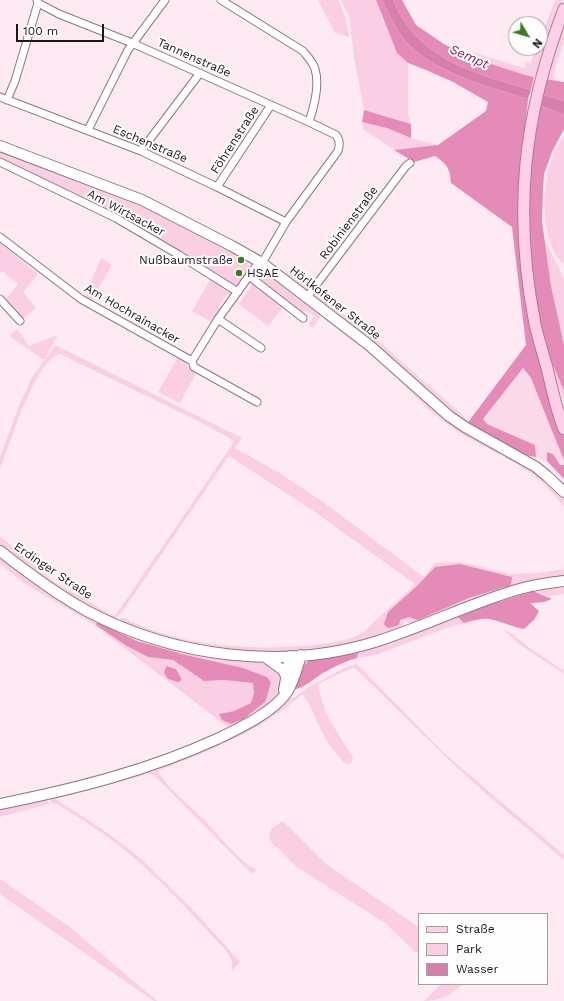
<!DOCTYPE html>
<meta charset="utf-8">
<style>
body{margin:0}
#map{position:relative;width:564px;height:1001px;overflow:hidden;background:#feeaf3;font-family:"Work Sans",sans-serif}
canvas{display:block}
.legend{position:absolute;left:418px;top:913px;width:130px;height:72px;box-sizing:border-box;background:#fdfdfd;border:1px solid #a4a0a2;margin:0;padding:5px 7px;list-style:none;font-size:12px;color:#1e1519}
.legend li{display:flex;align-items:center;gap:8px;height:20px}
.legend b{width:20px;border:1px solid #a4a0a2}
.north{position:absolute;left:508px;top:16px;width:40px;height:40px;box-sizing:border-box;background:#fdfdfd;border:1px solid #a4a0a2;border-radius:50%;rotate:128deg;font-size:11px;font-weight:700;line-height:16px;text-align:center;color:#1e1519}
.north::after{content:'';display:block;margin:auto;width:14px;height:18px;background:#387d20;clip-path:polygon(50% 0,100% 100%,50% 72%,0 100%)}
.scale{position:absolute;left:16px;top:24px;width:88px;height:18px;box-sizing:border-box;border:2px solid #1e1519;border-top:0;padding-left:5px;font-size:12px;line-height:14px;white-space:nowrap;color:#1e1519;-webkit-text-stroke:3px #fdfdfd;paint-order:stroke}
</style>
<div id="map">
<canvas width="564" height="1001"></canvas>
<ul class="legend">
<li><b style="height:5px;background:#fecfe6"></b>Straße</li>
<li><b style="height:11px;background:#fbcfe3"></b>Park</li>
<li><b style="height:11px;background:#d77fac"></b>Wasser</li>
</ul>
<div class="north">N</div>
<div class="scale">100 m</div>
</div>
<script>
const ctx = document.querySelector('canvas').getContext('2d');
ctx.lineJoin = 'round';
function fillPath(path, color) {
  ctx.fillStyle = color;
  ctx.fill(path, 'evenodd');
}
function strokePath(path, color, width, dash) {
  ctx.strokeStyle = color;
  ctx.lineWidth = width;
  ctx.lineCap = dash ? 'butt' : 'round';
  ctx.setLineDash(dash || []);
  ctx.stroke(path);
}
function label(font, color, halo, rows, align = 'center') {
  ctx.font = font + ' "Work Sans",sans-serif';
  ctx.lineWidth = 4;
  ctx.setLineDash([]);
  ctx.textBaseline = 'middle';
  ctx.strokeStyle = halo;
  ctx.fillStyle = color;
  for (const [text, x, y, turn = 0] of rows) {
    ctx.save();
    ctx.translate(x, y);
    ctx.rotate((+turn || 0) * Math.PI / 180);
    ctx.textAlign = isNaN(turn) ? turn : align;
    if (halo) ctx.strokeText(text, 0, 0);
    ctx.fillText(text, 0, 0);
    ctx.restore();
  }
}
fillPath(new Path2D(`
 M522 367 531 378 550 426 564 460V465H560L553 454 548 452 547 461 536 457 535 445 487 424 483 419Z`), '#fadae8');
fillPath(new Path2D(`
 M318 0H338L346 19 349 37 335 33Z
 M341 0H376L397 53 408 63V114L411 124 364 110 354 57 349 16Z
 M555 0H563L536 77C513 74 482 63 462 53H475L524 68 526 62 530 63 537 48H540V40Z
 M564 19V42L554 72V80L545 79Z
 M362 122 387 128 411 138 438 145 394 150V147L391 148 363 129Z
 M564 135V264C542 247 542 197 548 172 551 159 557 147 564 135Z
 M0 150 121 194 223 244 237 255 235 257 244 263 246 261C254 269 244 278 238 285H232L204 267 0 160Z
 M545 240 564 278V345L551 286Z
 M0 243 38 274 23 292 36 308 23 319 5 300 18 284 2 271 0 274Z
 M101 258 112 265 92 300 86 297V294Z
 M266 270 322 314 313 328 309 325 314 316 307 311 299 312 256 279 261 273 263 274Z
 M288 271 383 345 469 421 466 425 285 276Z
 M211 278 232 292 231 297 227 294 219 305 223 308 213 323 192 311Z
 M253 283 283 307 268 326 239 304Z
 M326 316 498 449 502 454 500 455 461 434 447 424 429 410 381 363 324 319Z
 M17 329 29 346 58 335 45 359H42L9 336Z
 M543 341 564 391V403L550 365Z
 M55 345 242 438 235 448 278 472 323 502 424 577 435 563 462 562 510 574 538 573 564 569V576L517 585 497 591 413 623H408L407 621 404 622 403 627 397 630 338 646 286 651 249 652 179 642 128 626 120 620V618H125C179 647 255 651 315 645 328 643 350 641 362 633 366 630 371 625 375 621 389 609 402 596 415 584L309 508 229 456 120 615 119 614 116 618 111 619 60 591 0 547V536L54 582 114 616 117 613 232 445 233 441 229 438 200 422 60 354C57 355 54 356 52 358 29 380 12 439 0 469V456L19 406 31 379 39 368 42 361 45 360Z
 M178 357 185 362 188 367 197 372 180 403 158 392Z
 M507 454 527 465 564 497V507C551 489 526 466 505 458V456Z
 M0 555C51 594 104 629 167 646 182 650 198 653 214 655 230 658 264 658 276 668 302 687 247 727 230 728 218 743 82 788 60 788L58 785C117 770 175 755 229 728L93 624 24 583 0 564ZM97 622 137 641 182 654 243 668 267 677 271 682 266 701 244 719 231 724 222 720 220 714 234 711 251 703 254 693 253 683 224 680 204 681 173 660 148 657 125 645 96 625ZM166 666 176 669 182 680 178 682 168 679 164 673Z
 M564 587V594L548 596 533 591Z
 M458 617 464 623 446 628 376 655 357 658 358 653 393 643Z
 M503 629 513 634 527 646 564 671V674L519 644Z
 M356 663 445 754 564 855V860L485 793 447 758 354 667 318 684C321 710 339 735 353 757L351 764H346C335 754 326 741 320 728 314 716 311 704 302 694 272 722 234 740 196 756 184 762 170 765 158 771 164 785 195 810 207 823 216 832 245 867 255 868L256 870 252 874 153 774 145 775 56 799 109 834 140 858 194 911 234 955 240 962 232 970V961L228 953C195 917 161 879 122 848 102 832 79 818 57 804L51 803V796L150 770 153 772 154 771V769L286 699 295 697 309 687 342 669 353 665Z
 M47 798 49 804 0 817V807Z
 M283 821 326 864 419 927V952L416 953 385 923 295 866 278 848 274 846 270 840 269 835 271 829Z
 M0 879 70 927 157 1001H154L149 998 0 894Z
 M439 984H463C451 995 440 1001 424 1001L438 987Z`), '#fbcfe3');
fillPath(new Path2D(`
 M376 0H382C388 12 395 27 403 38 428 71 490 87 528 99L520 186 519 223 561 429 564 437V460L550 426 531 378 523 368 483 419 487 424 535 445 536 457 522 455 466 425 526 345 512 227 451 183C450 169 447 164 435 156L414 162 394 150 438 145 486 111 488 102 453 82 426 70 408 63 397 53Z
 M393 0H402L416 25 444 44 472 58 525 75 534 77 531 90C474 73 418 60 393 0Z
 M545 79 564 82V101L543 95Z
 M540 105 564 115V129L552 152 544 174 543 190 542 221 551 286 564 345V391L543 341 533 289 527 225 530 158Z
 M364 110 411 124V138L387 128 362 122Z
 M547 452 553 454 560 465H564V479L547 461Z
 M460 564 512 577 511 585 469 598 418 620 409 617 400 620 399 625 388 628 384 624 388 612 417 586 435 567Z
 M533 591 552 599 544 602 532 603 531 604 539 611 534 620 524 629C512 627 501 621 489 619 481 618 472 621 464 623L458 617 486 606Z
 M97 622 137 641 182 654 243 668 267 677 271 682 266 701 244 719 231 724 222 720 219 714 234 711 251 703 254 693 253 683 224 680 204 681 173 660 148 657 125 645 96 625Z
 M358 653 357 658C346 661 335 666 325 672 317 676 302 690 294 689 297 680 299 667 309 661Z
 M166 666 176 669 182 680 178 682 168 679 164 673Z`), '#e58bb8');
fillPath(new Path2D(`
 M382 0H393C418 60 474 73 531 90L528 99C490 87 428 71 403 38 395 27 388 12 382 0Z
 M543 95 564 101V115L540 105Z`), '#d77fac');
const street = new Path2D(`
 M37 0 38 3 59 14 132 43 309 122 336 135C340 140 340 145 338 151L286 222 262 263
 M221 0 303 51C307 56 313 62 315 69 320 85 314 107 309 122
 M0 97 141 151 217 187 286 222
 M7 100 15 81 38 3
 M88 130 128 50 165 0
 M141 151 200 73
 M0 162 116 218 179 255 238 292
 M217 187 271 105
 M0 237 81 299 192 361 194 367 257 402
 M249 276 303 318
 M307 297 406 166 410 163
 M0 299 20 321
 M218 319 261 348
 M192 361 218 319 259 262`);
const secondary = new Path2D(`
 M0 146 142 200 232 246 262 263 369 345 449 416 465 427 536 467 547 476 564 492
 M0 551C28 573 56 594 87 611 174 657 283 671 378 641 425 626 469 604 516 590 532 585 548 583 564 581
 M265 657 283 670 287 678
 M284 690 290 656
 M0 804C75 789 147 771 217 739 238 729 274 712 287 692 294 681 297 668 301 655`);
const primary = new Path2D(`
 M564 9C523 116 513 212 535 324 538 338 543 353 547 368 552 388 556 409 564 429`);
strokePath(street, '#8d7781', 9);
strokePath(secondary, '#8d7781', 12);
strokePath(primary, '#b07994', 13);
strokePath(street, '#fff', 7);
strokePath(secondary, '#fff', 10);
strokePath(primary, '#fecfe6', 11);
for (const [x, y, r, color] of [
 [241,260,4,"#387d20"],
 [239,273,4,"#387d20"]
]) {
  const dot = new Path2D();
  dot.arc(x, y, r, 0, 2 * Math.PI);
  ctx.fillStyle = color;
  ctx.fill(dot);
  strokePath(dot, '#fdfdfd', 1.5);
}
label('12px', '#1e1519', '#fdfdfd', [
 ["Tannenstraße",194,58,24],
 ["Föhrenstraße",235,140,-57],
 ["Eschenstraße",150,144,23],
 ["Am Wirtsacker",126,213,28],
 ["Robinienstraße",349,223,-53],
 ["Hörlkofener Straße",335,303,38],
 ["Am Hochrainacker",132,314,30],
 ["Erdinger Straße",53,571,34]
]);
label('12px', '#1e1519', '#fdfdfd', [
 ["Nußbaumstraße",233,260],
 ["HSAE",247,273,"left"]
], 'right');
label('italic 13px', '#841b5a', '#fdfdfd', [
 ["Sempt",469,57,24]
]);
</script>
